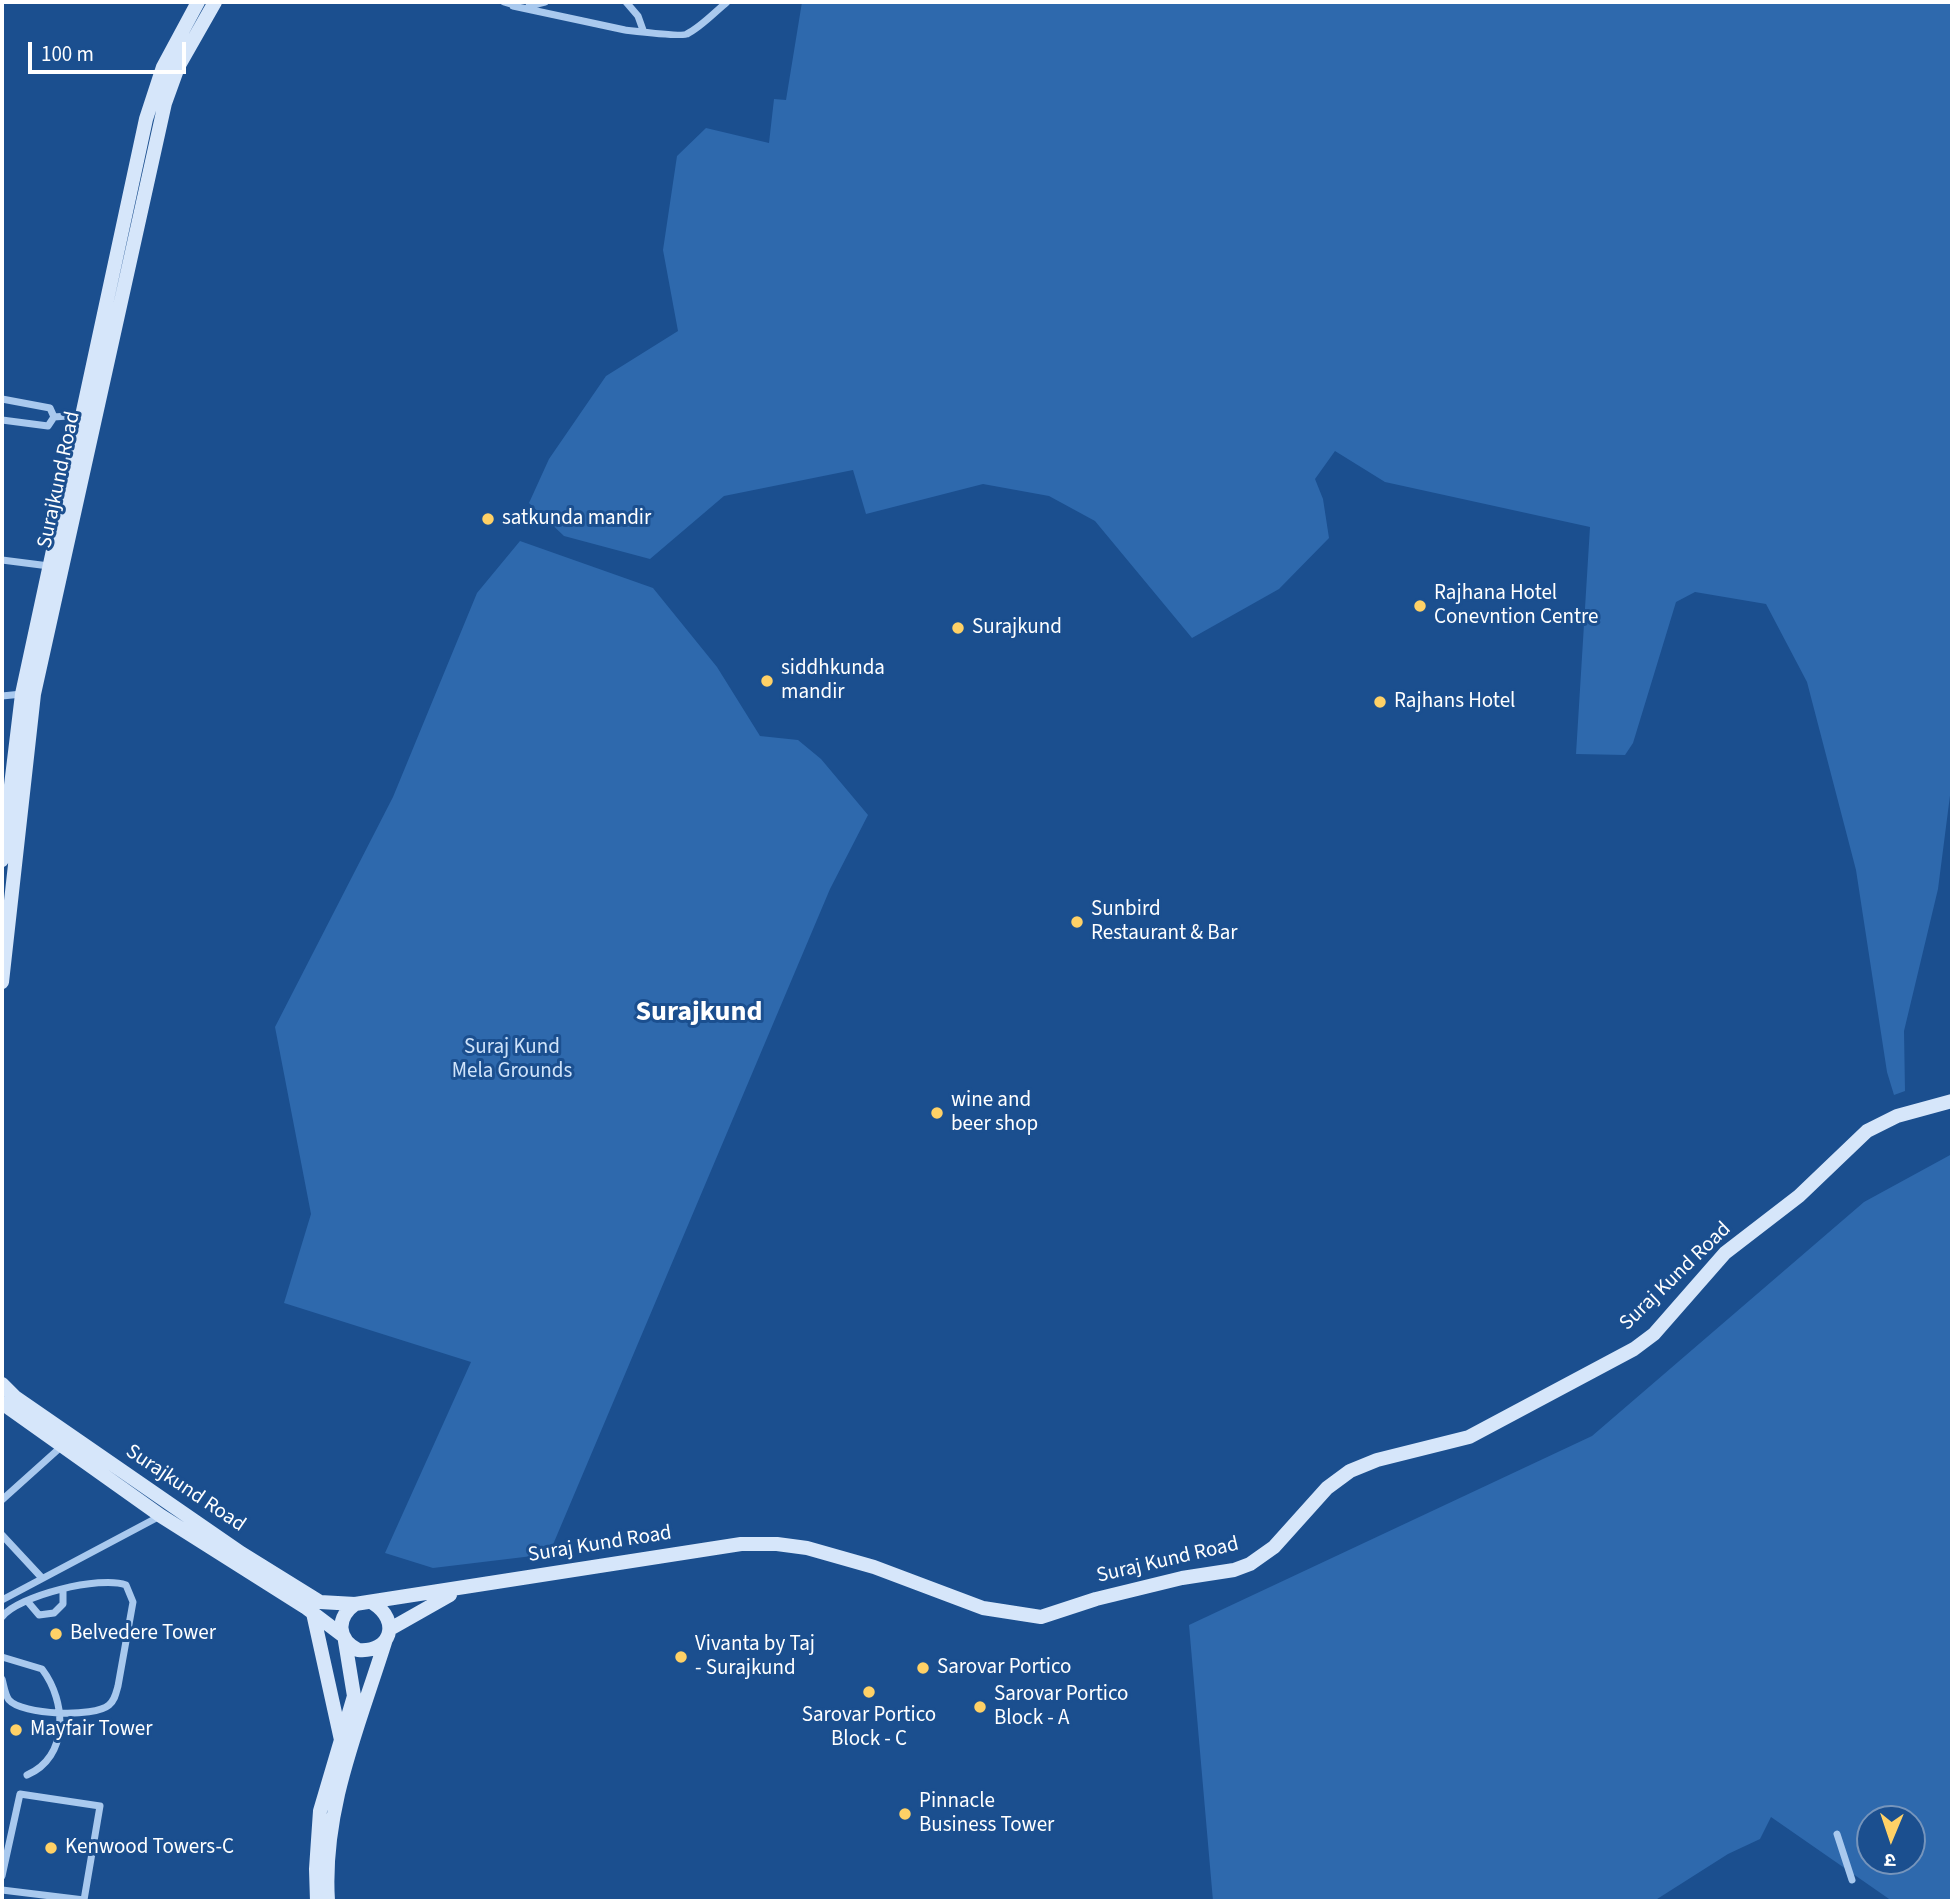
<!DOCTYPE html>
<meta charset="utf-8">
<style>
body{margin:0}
#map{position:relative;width:1954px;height:1903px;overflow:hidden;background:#1b4f8f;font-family:"Source Sans 3","Noto Sans Devanagari",sans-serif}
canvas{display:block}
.frame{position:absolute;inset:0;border:4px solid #fff;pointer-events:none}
.north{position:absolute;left:1856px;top:1805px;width:70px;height:70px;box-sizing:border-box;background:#1b4f8f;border:2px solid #7695bc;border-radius:50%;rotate:182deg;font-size:19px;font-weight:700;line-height:28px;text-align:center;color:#fff}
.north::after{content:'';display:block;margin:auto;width:24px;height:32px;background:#ffd166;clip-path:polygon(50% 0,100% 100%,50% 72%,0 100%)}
.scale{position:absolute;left:28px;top:42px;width:158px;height:32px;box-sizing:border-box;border:4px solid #fff;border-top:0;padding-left:9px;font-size:21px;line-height:24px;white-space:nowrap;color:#fff;-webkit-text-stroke:5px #1b4f8f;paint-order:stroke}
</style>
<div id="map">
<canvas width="1954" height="1903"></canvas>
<div class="frame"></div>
<div class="north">उ</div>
<div class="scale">100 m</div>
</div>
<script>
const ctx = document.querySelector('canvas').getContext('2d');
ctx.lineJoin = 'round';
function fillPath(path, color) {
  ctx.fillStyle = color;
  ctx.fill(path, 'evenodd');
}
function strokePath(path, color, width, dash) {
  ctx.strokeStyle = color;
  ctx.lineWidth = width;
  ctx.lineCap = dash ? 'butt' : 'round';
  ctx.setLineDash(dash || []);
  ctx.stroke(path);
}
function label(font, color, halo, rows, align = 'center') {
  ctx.font = font + ' "Source Sans 3",sans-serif';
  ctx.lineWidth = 6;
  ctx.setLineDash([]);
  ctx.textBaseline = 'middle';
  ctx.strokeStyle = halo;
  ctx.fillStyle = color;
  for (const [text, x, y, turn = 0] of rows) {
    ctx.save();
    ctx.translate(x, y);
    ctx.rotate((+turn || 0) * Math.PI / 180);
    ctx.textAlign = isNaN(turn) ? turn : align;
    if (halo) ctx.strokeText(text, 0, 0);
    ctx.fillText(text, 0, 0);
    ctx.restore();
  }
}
fillPath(new Path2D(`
 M802 2H1952V780L1938 889 1904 1031 1905 1091 1894 1095 1887 1072 1856 870 1807 682 1766 604 1695 592 1676 602 1633 743 1625 755 1576 754 1590 527 1385 482 1335 451 1315 479 1323 499 1329 538 1279 589 1192 638 1095 521 1049 496 983 484 866 514 853 470 724 496 650 559 564 536 529 503 549 459 606 376 678 331 663 250 677 156 706 128 769 143 774 99 786 100Z
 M520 541 653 588 717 667 760 736 798 740 821 759 868 815 830 889 549 1554 433 1568 385 1553 471 1362 284 1303 311 1214 275 1027 393 797 477 593Z
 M1952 1154V1901H1892L1771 1817 1760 1839 1728 1854 1654 1901H1213L1189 1625 1592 1436 1864 1202ZM1870 1819H1912V1861H1870Z`), '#2e69ad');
strokePath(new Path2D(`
 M504 2 517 6
 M626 2 638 16 643 30
 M513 6 625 30C634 31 683 37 687 34 701 27 715 12 727 2
 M529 6 545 2
 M2 399 50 408 54 417
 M54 417 81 415
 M2 420 48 426 54 417
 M2 560 49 566
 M2 696 22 694
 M2 1500 62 1446
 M2 1535 42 1578
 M2 1600 162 1515
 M28 1602 39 1615 54 1613 63 1604V1590
 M2 1617C17 1596 101 1575 126 1585L133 1602 118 1686C116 1693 115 1700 109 1705 94 1718 22 1715 9 1700 5 1695 4 1686 2 1679
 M2 1657 42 1669C67 1702 69 1757 27 1775
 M1837 1834 1852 1880
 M2 1876 20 1794 100 1806 84 1900 2 1890`), '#a9c9ee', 7);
strokePath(new Path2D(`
 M2 860 22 694 146 119 163 67 198 2
 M2 982 34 694 165 103 178 67 215 2
 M2 1384 15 1397 241 1553 320 1602 355 1604
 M2 1403 161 1516 305 1607 342 1635
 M373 1603C401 1621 391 1653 358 1650 337 1639 336 1618 355 1604L741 1544H777L807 1548 874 1567 983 1608 1041 1617 1096 1599 1182 1578 1234 1570 1250 1564 1274 1547 1327 1488 1350 1471 1377 1460 1469 1437 1634 1349 1654 1334 1725 1253 1799 1196 1867 1131 1897 1116 1952 1101
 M313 1613 341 1740
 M390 1629 450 1595
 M317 1901 316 1869 320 1811 354 1696 345 1641
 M328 1901C322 1809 359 1726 386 1639`), '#d6e6fa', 14);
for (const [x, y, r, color] of [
 [488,519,7,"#ffd166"],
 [1420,606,7,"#ffd166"],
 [958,628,7,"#ffd166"],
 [767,681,7,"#ffd166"],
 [1380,702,7,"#ffd166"],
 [1077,922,7,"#ffd166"],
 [937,1113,7,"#ffd166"],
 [56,1634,7,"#ffd166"],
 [681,1657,7,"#ffd166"],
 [923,1668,7,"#ffd166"],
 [869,1692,7,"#ffd166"],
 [980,1707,7,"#ffd166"],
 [16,1730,7,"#ffd166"],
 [905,1814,7,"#ffd166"],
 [51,1848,7,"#ffd166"]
]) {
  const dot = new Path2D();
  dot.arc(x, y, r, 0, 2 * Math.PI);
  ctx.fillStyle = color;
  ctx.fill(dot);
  strokePath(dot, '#1b4f8f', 2.5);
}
label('21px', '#fff', '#1b4f8f', [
 ["Surajkund Road",60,480,-78],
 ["Suraj Kund Road",1676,1277,-44],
 ["Surajkund Road",185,1489,34],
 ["Suraj Kund Road",600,1545,-9],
 ["Suraj Kund Road",1168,1561,-13]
]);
label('21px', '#fff', '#1b4f8f', [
 ["satkunda mandir",502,519],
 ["Rajhana Hotel",1434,594],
 ["Conevntion Centre",1434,618],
 ["Surajkund",972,628],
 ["siddhkunda",781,669],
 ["mandir",781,693],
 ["Rajhans Hotel",1394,702],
 ["Sunbird",1091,910],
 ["Restaurant & Bar",1091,934],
 ["wine and",951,1101],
 ["beer shop",951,1125],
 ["Belvedere Tower",70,1634],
 ["Vivanta by Taj",695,1645],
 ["- Surajkund",695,1669],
 ["Sarovar Portico",937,1668],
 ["Sarovar Portico",994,1695],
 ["Block - A",994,1719],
 ["Sarovar Portico",869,1716,"center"],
 ["Block - C",869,1740,"center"],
 ["Mayfair Tower",30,1730],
 ["Pinnacle",919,1802],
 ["Business Tower",919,1826],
 ["Kenwood Towers-C",65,1848]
], 'left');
label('21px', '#cfe3fa', '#1b4f8f', [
 ["Suraj Kund",512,1048],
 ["Mela Grounds",512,1072]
]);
label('bold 28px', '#fff', '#1b4f8f', [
 ["Surajkund",699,1014]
]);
</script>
